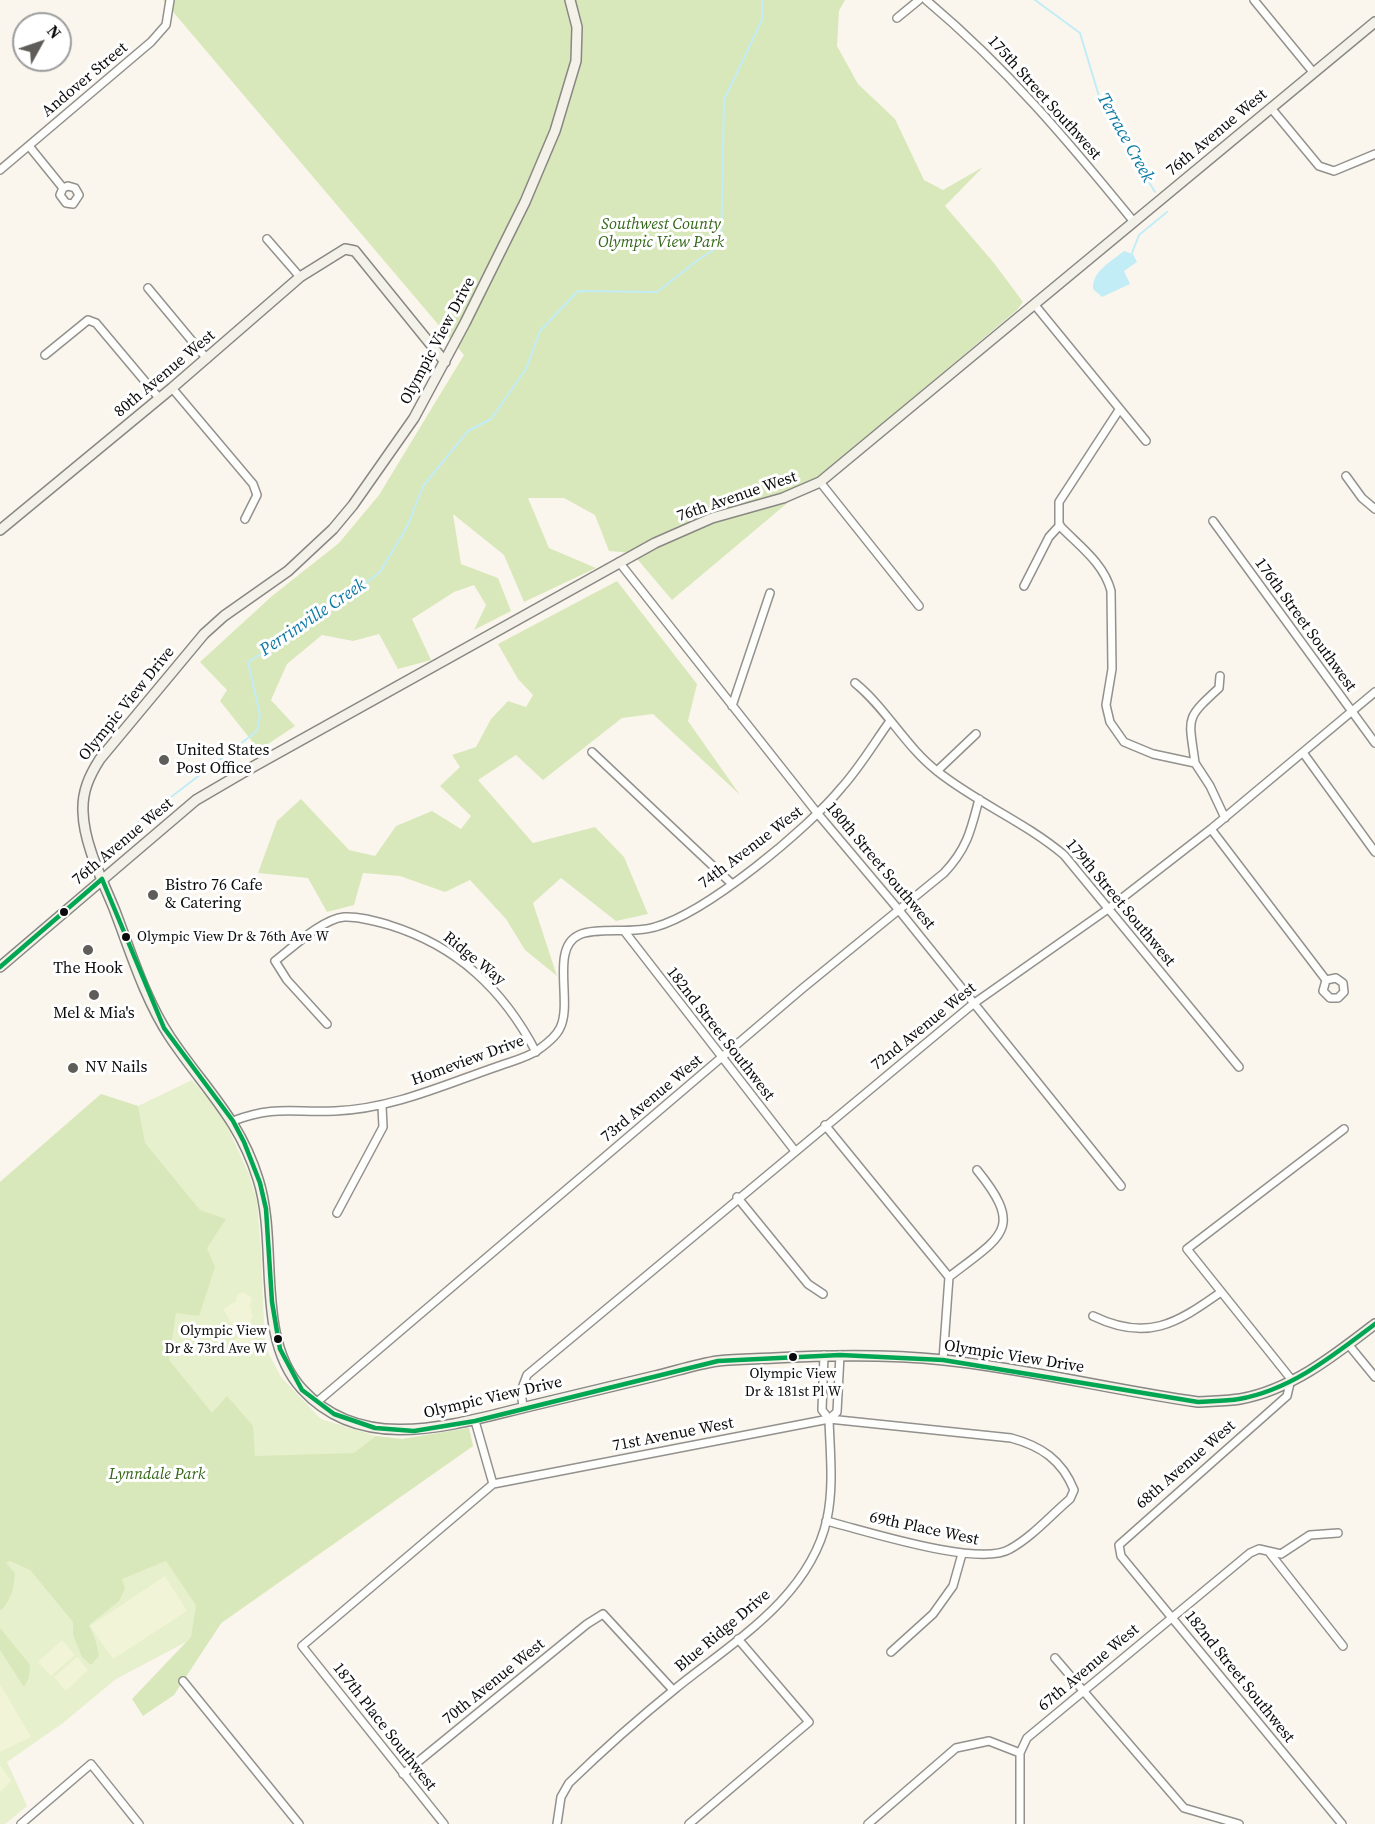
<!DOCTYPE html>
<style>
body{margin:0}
#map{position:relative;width:1375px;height:1824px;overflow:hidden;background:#faf6ee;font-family:"Source Serif 4",serif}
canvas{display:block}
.north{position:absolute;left:12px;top:12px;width:60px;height:60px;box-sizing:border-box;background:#fff;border:2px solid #9d9d9d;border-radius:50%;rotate:50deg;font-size:16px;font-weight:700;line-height:24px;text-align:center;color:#0b0b0b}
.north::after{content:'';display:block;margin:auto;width:21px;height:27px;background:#5f5d5a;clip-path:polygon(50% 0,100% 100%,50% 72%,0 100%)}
</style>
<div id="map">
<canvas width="1375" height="1824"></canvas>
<div class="north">N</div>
</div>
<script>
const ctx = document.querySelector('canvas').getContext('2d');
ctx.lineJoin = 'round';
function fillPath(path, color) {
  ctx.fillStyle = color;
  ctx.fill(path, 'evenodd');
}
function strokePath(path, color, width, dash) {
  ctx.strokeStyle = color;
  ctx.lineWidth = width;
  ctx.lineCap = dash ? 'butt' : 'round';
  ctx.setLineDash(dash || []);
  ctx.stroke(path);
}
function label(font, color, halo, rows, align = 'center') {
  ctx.font = font + ' "Source Serif 4",serif';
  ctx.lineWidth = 6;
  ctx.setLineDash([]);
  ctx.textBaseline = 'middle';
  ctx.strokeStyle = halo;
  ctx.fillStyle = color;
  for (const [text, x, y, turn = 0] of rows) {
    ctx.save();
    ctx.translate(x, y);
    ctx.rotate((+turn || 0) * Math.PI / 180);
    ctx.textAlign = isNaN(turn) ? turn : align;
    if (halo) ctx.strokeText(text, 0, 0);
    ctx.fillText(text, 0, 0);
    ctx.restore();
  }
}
fillPath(new Path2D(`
 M192 1080 222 1115 249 1174 257 1201 261 1251 265 1346 281 1377 321 1419 376 1436 402 1439 469 1428 473 1446 222 1623 116 1679 63 1723 7 1762 27 1806 5 1824H0V1182L101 1094 138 1106Z`), '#e7f0cc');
fillPath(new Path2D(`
 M163 0H845L839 11 837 46 858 84 895 119 924 180 943 190 983 167 945 206 994 263 1023 302 1017 310 672 600 632 553 609 551 595 515 564 498H528L549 548 596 568 524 602 504 555 453 514 461 564 498 578 511 611 474 630 486 605 474 585 454 592 412 619 431 660 398 669 379 634 353 641 322 635 287 664 271 700 295 726 259 750 220 701 227 690 200 662 272 596 339 543 379 495 464 355Z
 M617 581 697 684 688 721 740 795 653 714 622 718 543 780 516 755 478 780 533 843 595 827 624 857 648 914 616 921 561 878 533 903 557 976 525 950 506 919 470 880 445 892 400 876 363 873 354 905 327 912 308 878 258 873 277 821 301 799 349 850 375 856 396 826 432 811 461 829 471 816 440 786 460 767 452 755 476 747 491 719 508 701 526 707 533 695 518 679 498 644Z
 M101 1094 138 1106 145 1143 200 1210 226 1219 207 1248 215 1267 199 1316 176 1313 169 1360 212 1413 227 1396 253 1426 255 1456 354 1453 376 1436 402 1439 469 1428 473 1446 222 1622 174 1695 143 1716 132 1699 191 1637 196 1605 166 1561 122 1579 125 1589 119 1601 89 1625 96 1642 99 1656 91 1665 82 1657 73 1635V1622L30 1570 10 1561 6 1563 15 1573C14 1588 11 1601 0 1611V1182Z
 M0 1628 30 1665 29 1678 24 1687 0 1650Z`), '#d9e8ba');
fillPath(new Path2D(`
 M244 1292 252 1298 250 1305 253 1318 250 1320 252 1324 244 1329 242 1325 234 1327 223 1309 235 1302 238 1294Z
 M248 1332 254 1340 235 1352 229 1343Z
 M165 1576 187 1611 113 1659 90 1626Z
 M62 1640 75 1655 51 1676 38 1662Z
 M77 1657 88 1670 66 1691 54 1677Z
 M0 1684 31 1737 0 1752Z
 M0 1765 11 1781 0 1792Z`), '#f1f4d6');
fillPath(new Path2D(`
 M1124 251 1133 254 1137 262 1124 271 1130 284 1102 297 1093 289C1092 271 1111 262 1124 251Z`), '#c2edf6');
strokePath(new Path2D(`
 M1035 0 1080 33 1101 103 1155 192
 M1132 253 1139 235 1167 212
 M108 850 136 824 257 731 260 715 248 662 331 610 380 572 408 525 423 486 468 431 491 419 526 369 540 331 578 291 657 292 698 260 721 245 724 100 762 20V0`), '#c2edf6', 2);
const street = new Path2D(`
 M926 0C1006 67 1068 141 1134 222
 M1254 0 1313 72
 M897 18 919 0
 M1271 108 1319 166 1334 171 1375 154
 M29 146 63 188 68 186 75 188 79 195 73 204 66 203 60 195 63 188
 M0 170 151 42 166 25 170 0
 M267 239 300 277
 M148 288 207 359
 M1034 304 1146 441
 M45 355 88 320 96 323 159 398
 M172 388 253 484 257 495 245 519
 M1119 410 1059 502V525C1078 545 1104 563 1111 591L1112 669 1106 705 1110 722 1124 742 1153 754 1195 763 1210 786 1225 818
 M1346 476 1362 498 1375 509
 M820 482 919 606
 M1213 521 1375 743
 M619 562 818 814 898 909 1121 1186
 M1024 586 1049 537 1060 525
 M855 683C886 708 905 746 937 771 977 803 1025 822 1064 855L1239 1067
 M732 706 770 593
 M592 752 732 884
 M1304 754 1375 852
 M1195 763C1189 717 1184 720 1219 688L1220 676
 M937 771 976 734
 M1211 829 1326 980 1323 991 1330 998H1338L1344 992 1343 983 1336 978 1326 980
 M625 932 795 1151
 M327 1024 287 980 275 961C292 948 322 919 344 917 358 916 375 921 389 925 457 946 503 989 536 1052
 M233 1121C276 1105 293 1113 335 1111 391 1109 444 1085 496 1067 509 1062 527 1058 538 1050 545 1045 556 1037 560 1028 573 1003 550 948 579 935 596 927 633 934 655 927 706 913 808 829 842 787 860 767 874 743 890 721
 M825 1125 949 1277
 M737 1197 808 1284 823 1294
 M337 1213 383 1127 382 1106
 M1093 1316C1147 1342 1176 1324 1221 1292
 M1348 1344 1375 1377
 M943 1360 949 1277C1002 1236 1025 1229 977 1170
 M317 1402 803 988 944 873C967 849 971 830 979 799
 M523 1407 521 1391 527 1375 973 1004 1108 909 1211 829 1375 692
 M829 1419 837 1412 840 1355
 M475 1421 493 1484
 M1269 1552 1343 1646
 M891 1652 933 1614 953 1586 962 1554
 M1055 1658 1184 1808 1239 1824
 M183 1681 299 1824
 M403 1774 587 1624 603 1614 673 1690
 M21 1824 91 1764 139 1824
 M444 1824 302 1646 493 1484 829 1419 1011 1438C1041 1446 1062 1460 1074 1490L1070 1499C1051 1515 1032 1537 1010 1549 979 1568 864 1530 826 1521
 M557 1824 561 1797 569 1783C603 1750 639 1718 675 1689 733 1642 810 1597 827 1519 834 1486 830 1452 829 1419L822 1410 824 1355
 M689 1824 809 1722 738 1639
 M868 1824 956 1748 989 1741 1020 1753 1027 1738 1250 1553 1259 1549 1281 1554 1310 1535 1338 1533
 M1020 1824V1753
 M1342 1824 1121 1556 1119 1545 1287 1396 1291 1379 1187 1249 1344 1129`);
const secondary = new Path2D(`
 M570 0 577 27 576 61 555 131 525 202 465 323 414 418 353 505 333 529 288 571 224 616 204 634 100 759C89 776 82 792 83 812 84 845 103 881 115 911 131 953 145 999 170 1037 204 1088 239 1118 258 1179 279 1244 254 1337 302 1389 363 1456 455 1424 530 1406 571 1396 613 1386 655 1376 676 1371 697 1364 718 1361 737 1359 756 1359 774 1358 831 1355 887 1354 944 1360 1029 1369 1113 1390 1198 1402 1212 1401 1227 1401 1240 1399 1291 1390 1335 1355 1375 1324
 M0 530 172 388 300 277 345 249 355 251 445 362
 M0 967 196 800 249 769 655 543 712 518 783 498 820 482 1375 22`);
strokePath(street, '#93918d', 10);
strokePath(secondary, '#898784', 12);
strokePath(street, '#fefefc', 7);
strokePath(secondary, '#f4f1e8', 9);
strokePath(new Path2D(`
 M102 879 164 1028 233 1121 244 1142 260 1183 266 1209 272 1302 280 1349 302 1390 334 1414 375 1428 414 1431 475 1421 718 1361 840 1355 943 1360 1198 1402C1212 1401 1226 1401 1239 1399 1291 1390 1334 1355 1375 1324
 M0 967 102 879`), '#00a651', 4.5);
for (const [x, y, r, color] of [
 [164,760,6,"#5f5d5a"],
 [153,895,6,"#5f5d5a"],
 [64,912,5,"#0b0b0b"],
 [126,937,5,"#0b0b0b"],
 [88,950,6,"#5f5d5a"],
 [94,995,6,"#5f5d5a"],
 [73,1068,6,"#5f5d5a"],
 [278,1339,5,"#0b0b0b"],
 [793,1357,5,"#0b0b0b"]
]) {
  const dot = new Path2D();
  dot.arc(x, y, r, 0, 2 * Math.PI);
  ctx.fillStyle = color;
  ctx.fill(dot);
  strokePath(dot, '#fff', 2);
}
label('14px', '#0b0b0b', '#fff', [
 ["Olympic View Dr & 76th Ave W",137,937],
 ["Olympic View",267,1331,"right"],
 ["Dr & 73rd Ave W",267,1349,"right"],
 ["Olympic View",793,1374,"center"],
 ["Dr & 181st Pl W",793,1392,"center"]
], 'left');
label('16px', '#0b0b0b', '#fff', [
 ["Andover Street",85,80,-40],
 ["175th Street Southwest",1044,98,48],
 ["76th Avenue West",1217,133,-40],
 ["Olympic View Drive",438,341,-62],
 ["80th Avenue West",165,374,-40],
 ["76th Avenue West",737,497,-19],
 ["176th Street Southwest",1305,625,54],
 ["Olympic View Drive",127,704,-51],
 ["76th Avenue West",123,842,-40],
 ["74th Avenue West",751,848,-37],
 ["180th Street Southwest",880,866,50],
 ["179th Street Southwest",1120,903,50],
 ["Ridge Way",474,959,39],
 ["72nd Avenue West",924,1027,-39],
 ["182nd Street Southwest",720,1034,52],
 ["Homeview Drive",468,1061,-20],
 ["73rd Avenue West",652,1099,-40],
 ["Olympic View Drive",1014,1357,9],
 ["Olympic View Drive",493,1398,-13],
 ["71st Avenue West",673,1435,-11],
 ["68th Avenue West",1186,1465,-41],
 ["69th Place West",924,1529,12],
 ["Blue Ridge Drive",723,1631,-40],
 ["67th Avenue West",1089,1668,-40],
 ["182nd Street Southwest",1239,1677,51],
 ["70th Avenue West",494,1682,-39],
 ["187th Place Southwest",384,1727,52]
]);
label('italic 16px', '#346618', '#fff', [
 ["Southwest County",661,225],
 ["Olympic View Park",661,243],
 ["Lynndale Park",157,1475]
]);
label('16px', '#0b0b0b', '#fff', [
 ["United States",176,751],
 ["Post Office",176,769],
 ["Bistro 76 Cafe",165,886],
 ["& Catering",165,904],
 ["The Hook",88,969,"center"],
 ["Mel & Mia's",94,1014,"center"],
 ["NV Nails",85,1068]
], 'left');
label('italic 18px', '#0d7aa4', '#fff', [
 ["Terrace Creek",1125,138,61],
 ["Perrinville Creek",313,618,-34]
]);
</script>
